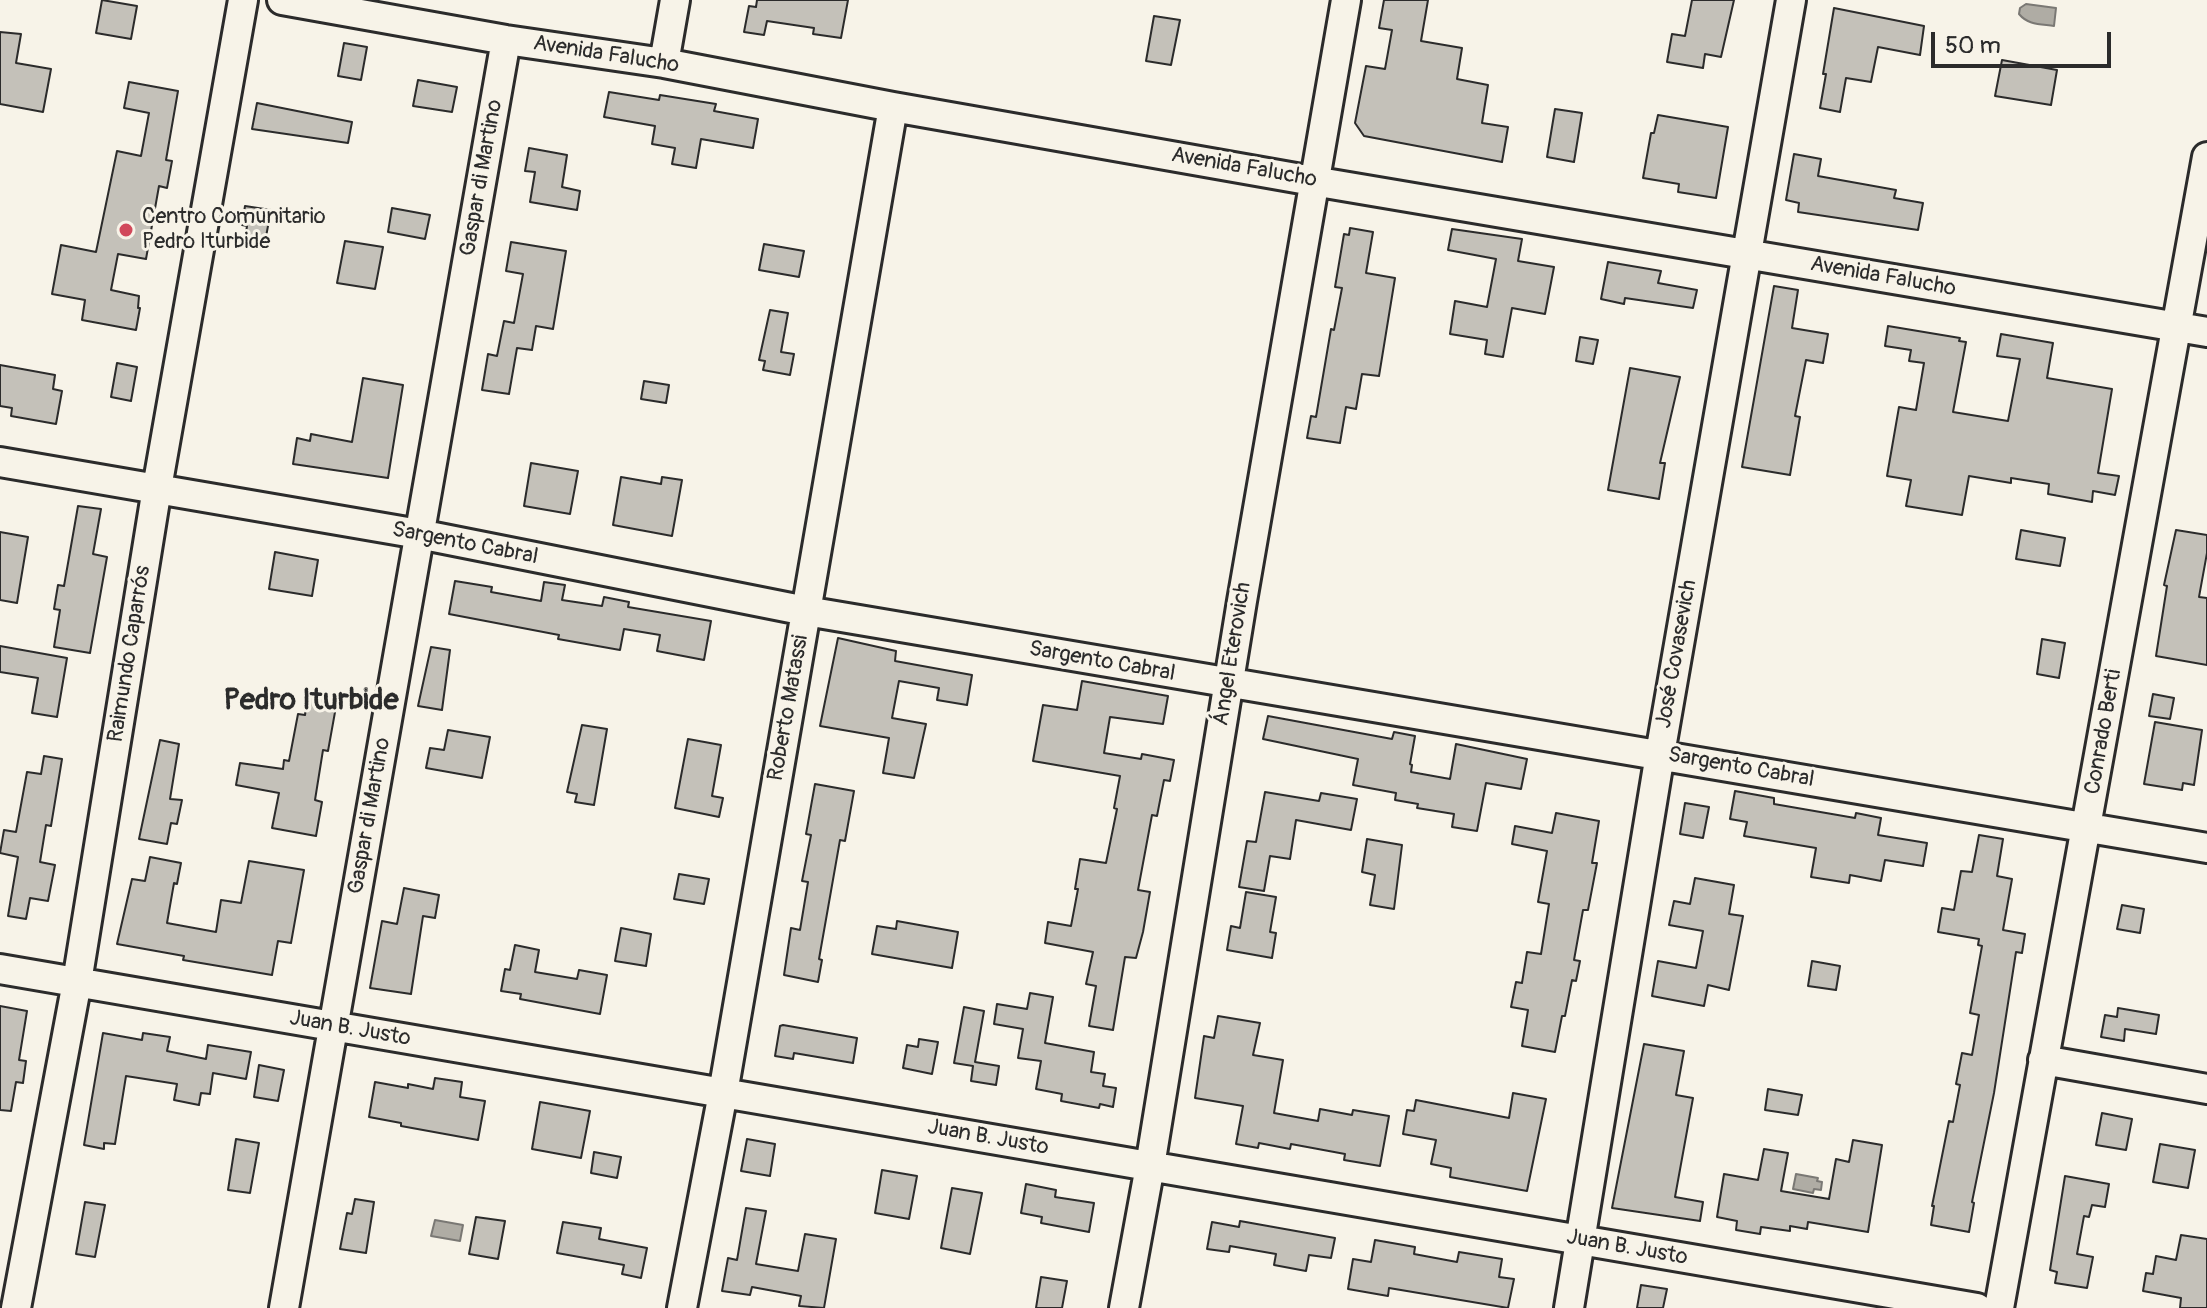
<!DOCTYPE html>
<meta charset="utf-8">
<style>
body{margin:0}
#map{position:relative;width:2207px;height:1308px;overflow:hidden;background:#f7f3e8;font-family:Pangolin,sans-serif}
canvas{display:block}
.scale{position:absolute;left:1931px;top:32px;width:180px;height:36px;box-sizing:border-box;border:4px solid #2b2b2b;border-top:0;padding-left:10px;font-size:24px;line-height:28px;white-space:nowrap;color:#2b2b2b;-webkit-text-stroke:6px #f7f3e8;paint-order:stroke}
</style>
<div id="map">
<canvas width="2207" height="1308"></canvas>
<div class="scale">50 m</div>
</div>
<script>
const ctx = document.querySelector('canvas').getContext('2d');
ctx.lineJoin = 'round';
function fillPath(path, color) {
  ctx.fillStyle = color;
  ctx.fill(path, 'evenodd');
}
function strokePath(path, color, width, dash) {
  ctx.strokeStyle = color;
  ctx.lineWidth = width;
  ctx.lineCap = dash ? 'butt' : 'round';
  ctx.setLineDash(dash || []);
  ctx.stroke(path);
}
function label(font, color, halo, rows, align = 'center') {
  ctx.font = font + ' Pangolin,sans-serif';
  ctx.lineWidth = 6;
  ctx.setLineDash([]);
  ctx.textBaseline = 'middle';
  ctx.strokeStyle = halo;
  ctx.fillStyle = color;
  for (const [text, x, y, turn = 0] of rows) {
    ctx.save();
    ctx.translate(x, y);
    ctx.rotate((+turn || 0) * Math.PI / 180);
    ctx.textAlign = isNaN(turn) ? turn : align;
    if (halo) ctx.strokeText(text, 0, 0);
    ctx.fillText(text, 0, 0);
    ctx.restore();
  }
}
const water = new Path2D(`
 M2026 4 2056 8 2054 26C2040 24 2028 25 2019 14L2020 8Z
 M1796 1174 1818 1178 1817 1181 1822 1182 1821 1190 1814 1189 1813 1193 1793 1189Z
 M435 1220 463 1225 460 1241 431 1236Z`);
fillPath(water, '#afaca4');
strokePath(water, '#7a7874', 2);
const building = new Path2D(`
 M102 0 137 6 131 39 96 33Z
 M757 0H848L841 38 813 34 814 28 767 21 764 35 744 32 749 6 756 7Z
 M1384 0H1428L1421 41 1462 48 1457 79 1488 85 1482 123 1508 127 1502 162 1364 136 1355 123 1366 66 1385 69 1392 30 1379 28Z
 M1692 0H1734L1721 57 1705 54 1703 68 1667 62 1672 34 1685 36Z
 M1834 8 1924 26 1920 55 1878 47 1871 82 1846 78 1840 112 1820 108 1826 74H1823Z
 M1154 16 1180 20 1171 65 1146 61Z
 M0 32 21 34 16 63 51 69 43 112 0 104Z
 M344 43 367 47 361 80 338 76Z
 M2002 60 2057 70 2051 105 1995 96Z
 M418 80 457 87 452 112 413 106Z
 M129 82 178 91 166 160 172 161 167 188 159 186 146 259 118 254 111 290 139 296 138 308H140L136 330 82 320 85 300 52 294 61 245 96 252 117 151 141 156 149 113 124 108Z
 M609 92 659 100 660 95 716 104 714 111 758 119 753 148 701 139 696 168 672 164 675 148 652 144 655 126 604 117Z
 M257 103 352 122 348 143 252 129Z
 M1555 109 1582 113 1574 162 1547 157Z
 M1658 115 1728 127 1716 198 1678 192 1679 184 1643 178 1651 133H1654Z
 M529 148 567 155 562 187 580 191 577 210 530 202 535 172 525 171Z
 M1794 154 1821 159 1818 176 1896 190 1894 198 1923 203 1918 230 1798 212 1799 203 1786 200Z
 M245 206 271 210 265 242 245 239 247 226 242 225Z
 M392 208 430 215 425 239 388 232Z
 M1350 228 1373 232 1366 273 1395 278 1379 376 1362 374 1356 409 1346 407 1340 443 1307 438 1311 416 1316 417 1331 329 1334 330 1342 288 1335 287 1344 234 1349 235Z
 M1452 229 1522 239 1518 261 1554 267 1545 314 1512 308 1503 357 1485 354 1487 340 1450 334 1455 301 1487 307 1496 259 1448 250Z
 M345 241 383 247 375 289 337 283Z
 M511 242 566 251 553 329 536 326 532 350 517 348 509 394 482 390 488 354 497 356 504 321 514 323 523 274 506 271Z
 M764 244 804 251 799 277 759 270Z
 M1608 262 1661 271 1658 283 1697 290 1693 308 1625 298 1624 304 1601 299Z
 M1774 286 1798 290 1792 328 1828 334 1823 363 1806 360 1795 416 1800 417 1790 475 1742 467Z
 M770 310 788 313 781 352 794 354 790 375 763 370 765 361 759 360Z
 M1888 326 1960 338 1959 341 1966 342 1953 412 2008 421 2020 359 1997 356 2001 334 2053 343 2047 378 2112 389 2098 473 2119 476 2115 495 2093 491 2092 502 2048 494 2049 484 2011 478V483L1969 476 1962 515 1906 506 1911 480 1887 476 1899 407 1916 410 1924 363 1909 361 1911 350 1885 346Z
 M1580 337 1598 340 1593 364 1576 361Z
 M117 363 137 367 131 401 111 397Z
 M0 365 55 375 53 389 62 391 56 424 11 416 12 408 0 406Z
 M1630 368 1680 377 1660 463H1665L1659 499 1608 490Z
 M363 378 403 385 388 478 293 464 297 438 310 441 311 434 352 442Z
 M644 381 669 385 666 403 641 399Z
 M531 463 578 471 570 514 524 506Z
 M621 477 661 484 662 477 682 480 672 536 613 525Z
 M78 506 101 509 93 554 107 557 90 653 54 647 60 610 54 609 58 585 64 586Z
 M2021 530 2065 538 2060 566 2016 559Z
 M2176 530 2207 535V553L2199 597 2207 598V665L2156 656 2167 586 2164 585Z
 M0 532 28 537 17 603 0 600Z
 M275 552 318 560 312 596 269 589Z
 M455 581 492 587 491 592 541 601 544 582 565 585 562 600 602 606 604 597 629 602 628 607 711 621 704 660 657 651 660 635 624 629 620 650 558 639 559 635 449 614Z
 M838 638 896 651 895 661 972 675 967 705 937 700 939 688 899 681 892 718 926 724 914 778 883 773 889 738 820 726Z
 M2042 639 2065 643 2059 678 2037 674Z
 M0 646 67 658 57 717 32 713 38 678 0 672Z
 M431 647 450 650 442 710 418 706Z
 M1082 681 1168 696 1163 724 1110 717 1104 753 1141 759 1142 754 1174 760 1170 781 1164 780 1157 816 1152 815 1138 890 1150 892 1143 932 1136 958 1125 957 1113 1030 1089 1026 1096 986 1086 984 1093 952 1045 943 1048 922 1071 926 1078 889H1075L1080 859 1106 863 1117 809 1114 808 1120 776 1033 761 1043 705 1077 710Z
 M2153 694 2174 698 2170 719 2149 716Z
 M308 696 337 701 328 751 323 750 315 800 322 802 316 836 272 828 279 793 236 785 240 763 283 769 284 760 289 761 298 714 305 715Z
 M1268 716 1392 739 1394 732 1415 736 1410 764 1412 765 1411 772 1450 779 1456 744 1527 759 1521 789 1486 783 1477 831 1452 827 1454 814 1417 808 1418 804 1395 800 1396 793 1353 785 1358 759 1263 739Z
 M2155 722 2202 730 2194 785 2183 783 2182 790 2144 784Z
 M582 725 607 729 594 805 575 802 577 794 567 792Z
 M448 730 490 737 482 778 426 768 430 748 444 750Z
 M688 739 721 745 712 796 723 798 719 817 675 808Z
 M160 740 179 744 170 799 182 800 177 824 171 823 167 844 139 839Z
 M44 756 62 759 51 826 46 825 40 862 55 865 48 901 30 898 26 919 8 916 18 857 0 853 4 830 16 832 27 772 41 774Z
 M815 784 854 791 845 841 840 840 819 959 822 960 818 982 784 975 791 928 800 930 808 882 802 881 811 835 806 834Z
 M1735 791 1774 798V804L1855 818 1856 813 1881 818 1878 835 1927 843 1923 866 1885 860 1881 881 1850 875 1849 883 1811 877 1816 848 1744 836 1747 822 1730 819Z
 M1265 792 1319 801 1321 793 1357 799 1351 830 1296 820 1290 859 1270 856 1264 891 1239 887 1247 841 1256 842Z
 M1685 803 1709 807 1703 838 1680 834Z
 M1556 813 1599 821 1592 863H1597L1588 910H1583L1574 960 1580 961 1576 981 1572 980 1565 1016H1562L1555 1052 1522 1046 1528 1010 1511 1007 1516 982 1522 983 1527 952 1541 954 1549 904 1538 902 1547 851 1512 844 1515 826 1552 833Z
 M1979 835 2003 839 1997 876 2012 879 2003 930 2025 934 2022 953 2016 952 1994 1093 1972 1202 1974 1203 1969 1232 1931 1225 1934 1206H1932L1949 1121 1953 1122 1960 1085 1956 1084 1962 1053 1972 1055 1979 1015 1970 1013 1982 946 1978 945 1979 939 1938 932 1942 908 1954 910 1961 871 1972 872Z
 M1367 839 1402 845 1394 909 1370 905 1375 875 1362 872Z
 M150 857 181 863 177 884 174 883 167 923 216 932 221 900 241 903 249 861 304 870 291 943 278 941 272 975 183 960 184 956 117 944 132 879 145 881Z
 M679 874 709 879 704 904 674 899Z
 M1695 878 1734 885 1729 914 1743 916 1729 990 1708 985 1704 1006 1652 996 1658 961 1696 968 1703 931 1669 925 1674 901 1690 904Z
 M404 888 439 895 435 918 423 916 411 994 370 988 382 921 397 924Z
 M1246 892 1276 897 1270 932 1276 933 1272 958 1227 950 1231 926 1240 928Z
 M2122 905 2144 909 2140 933 2117 929Z
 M897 921 958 932 952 968 872 954 877 926 896 929Z
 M621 928 651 934 646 966 615 961Z
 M515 945 539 950 535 972 577 979 579 970 607 975 600 1014 520 999 521 994 501 991 505 969 510 970Z
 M1812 961 1840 966 1836 990 1808 986Z
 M1030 993 1053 997 1045 1043 1094 1052 1091 1072 1105 1074 1103 1086 1116 1088 1113 1107 1100 1104 1099 1108 1061 1101 1062 1094 1036 1089 1041 1061 1018 1058 1023 1029 994 1024 997 1004 1027 1009Z
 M0 1006 27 1011 19 1060 26 1061 23 1083 16 1082 11 1111 0 1110Z
 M964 1007 984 1011 975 1062 999 1066 996 1085 971 1081 973 1066 954 1063Z
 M2118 1008 2159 1015 2156 1034 2125 1029 2124 1041 2101 1037 2105 1015 2117 1017Z
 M1218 1016 1260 1023 1253 1055 1283 1060 1274 1113 1318 1121 1320 1109 1352 1115 1353 1110 1389 1116 1380 1166 1344 1160 1345 1154 1291 1144 1290 1149 1259 1143 1258 1148 1236 1144 1243 1106 1195 1098 1204 1036 1214 1038Z
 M783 1025 857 1038 853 1063 794 1053 793 1059 775 1056 780 1026Z
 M103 1033 142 1040 143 1033 170 1037 167 1051 206 1059 208 1045 251 1052 246 1079 213 1073 210 1094 201 1093 199 1105 174 1100 177 1084 126 1076 115 1144 104 1143V1149L84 1145Z
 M919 1039 938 1042 932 1074 903 1068 907 1045 918 1047Z
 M1644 1044 1684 1051 1676 1095 1693 1098 1675 1197 1703 1202 1700 1221 1612 1208Z
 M259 1065 284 1070 278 1101 254 1097Z
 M435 1078 462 1082 460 1097 485 1101 478 1140 401 1126V1123L369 1117 375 1082 408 1088V1084L433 1089Z
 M1768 1089 1802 1095 1798 1115 1765 1110Z
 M1513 1093 1546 1099 1527 1191 1450 1177 1451 1168 1431 1164 1436 1140 1403 1134 1407 1110 1414 1111 1416 1100 1509 1118Z
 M540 1102 590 1111 581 1158 532 1149Z
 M2102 1113 2132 1119 2126 1150 2096 1145Z
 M236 1139 259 1143 250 1193 228 1190Z
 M747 1139 775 1144 770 1176 741 1171Z
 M1853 1140 1882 1145 1868 1232 1808 1222 1807 1229 1790 1226V1231L1761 1227 1760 1234 1736 1230 1737 1221 1717 1217 1724 1174 1758 1180 1764 1149 1788 1153 1781 1191 1829 1199 1836 1159 1849 1162Z
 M2160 1144 2195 1150 2188 1188 2153 1182Z
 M594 1152 621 1157 617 1178 591 1173Z
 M882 1170 917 1176 909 1219 875 1213Z
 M2065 1176 2109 1184 2105 1207 2092 1205 2089 1217 2084 1216 2077 1254 2093 1257 2087 1288 2055 1283 2057 1272 2050 1270Z
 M1026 1184 1056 1190 1055 1197 1094 1203 1089 1232 1041 1223 1042 1217 1021 1213Z
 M952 1188 982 1193 970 1254 941 1248Z
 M355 1199 374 1202 366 1253 340 1249 347 1213 352 1214Z
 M85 1202 105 1205 95 1257 76 1254Z
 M746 1208 766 1211 756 1264 798 1271 805 1234 836 1239 824 1308 799 1306 801 1296 752 1287 750 1295 722 1291 728 1258 737 1260Z
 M476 1217 505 1221 498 1259 469 1254Z
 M1240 1221 1335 1238 1331 1258 1309 1255 1306 1271 1274 1265 1276 1254 1230 1246 1229 1252 1207 1249 1212 1222 1239 1227Z
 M563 1222 601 1228 599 1239 647 1248 641 1278 622 1274 624 1265 557 1253Z
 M2181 1235 2207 1239V1308H2180L2181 1298 2143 1291 2146 1273 2153 1274 2156 1256 2176 1260Z
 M1375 1240 1415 1247 1414 1254 1457 1262 1459 1252 1502 1259 1499 1277 1514 1279 1508 1308 1389 1288 1388 1296 1348 1289 1353 1259 1371 1262Z
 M1041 1277 1067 1281 1062 1308H1036Z
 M1641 1285 1667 1289 1663 1308H1637Z`);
fillPath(building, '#c4c1b9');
strokePath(building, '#2b2b2b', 2);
const street = new Path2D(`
 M282 0 506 40 664 63 893 107 1313 181 2207 332
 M664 63 675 0
 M0 462 419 534 806 611 2207 848
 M0 969 1977 1308
 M2043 1060 2207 1089
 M16 1308 77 982 157 488 243 0
 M284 1308 506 40
 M682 1308 723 1093 893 107
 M1124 1308 1150 1166 1242 601 1346 0
 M1569 1308 1660 754 1791 0
 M1999 1308 2207 157`);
strokePath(street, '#2b2b2b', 34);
strokePath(street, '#f7f3e8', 28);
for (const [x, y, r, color] of [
 [126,230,8,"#d1495b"]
]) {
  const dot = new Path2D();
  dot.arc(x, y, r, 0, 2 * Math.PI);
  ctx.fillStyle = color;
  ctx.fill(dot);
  strokePath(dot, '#f7f3e8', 3);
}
label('22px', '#2b2b2b', '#f7f3e8', [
 ["Avenida Falucho",606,55,9],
 ["Avenida Falucho",1244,168,10],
 ["Gaspar di Martino",482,178,-80],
 ["Avenida Falucho",1883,277,10],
 ["Sargento Cabral",465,544,11],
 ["Raimundo Caparrós",130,654,-81],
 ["Ángel Eterovich",1233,654,-81],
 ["José Covasevich",1677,654,-80],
 ["Sargento Cabral",1102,662,10],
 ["Roberto Matassi",789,708,-80],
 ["Conrado Berti",2104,732,-80],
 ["Sargento Cabral",1741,768,10],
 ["Gaspar di Martino",370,816,-80],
 ["Juan B. Justo",350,1029,10],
 ["Juan B. Justo",988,1138,10],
 ["Juan B. Justo",1627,1248,10]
]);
label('22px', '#2b2b2b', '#f7f3e8', [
 ["Centro Comunitario",142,217],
 ["Pedro Iturbide",142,242]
], 'left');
label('bold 30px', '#2b2b2b', '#f7f3e8', [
 ["Pedro Iturbide",311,701]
]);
</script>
